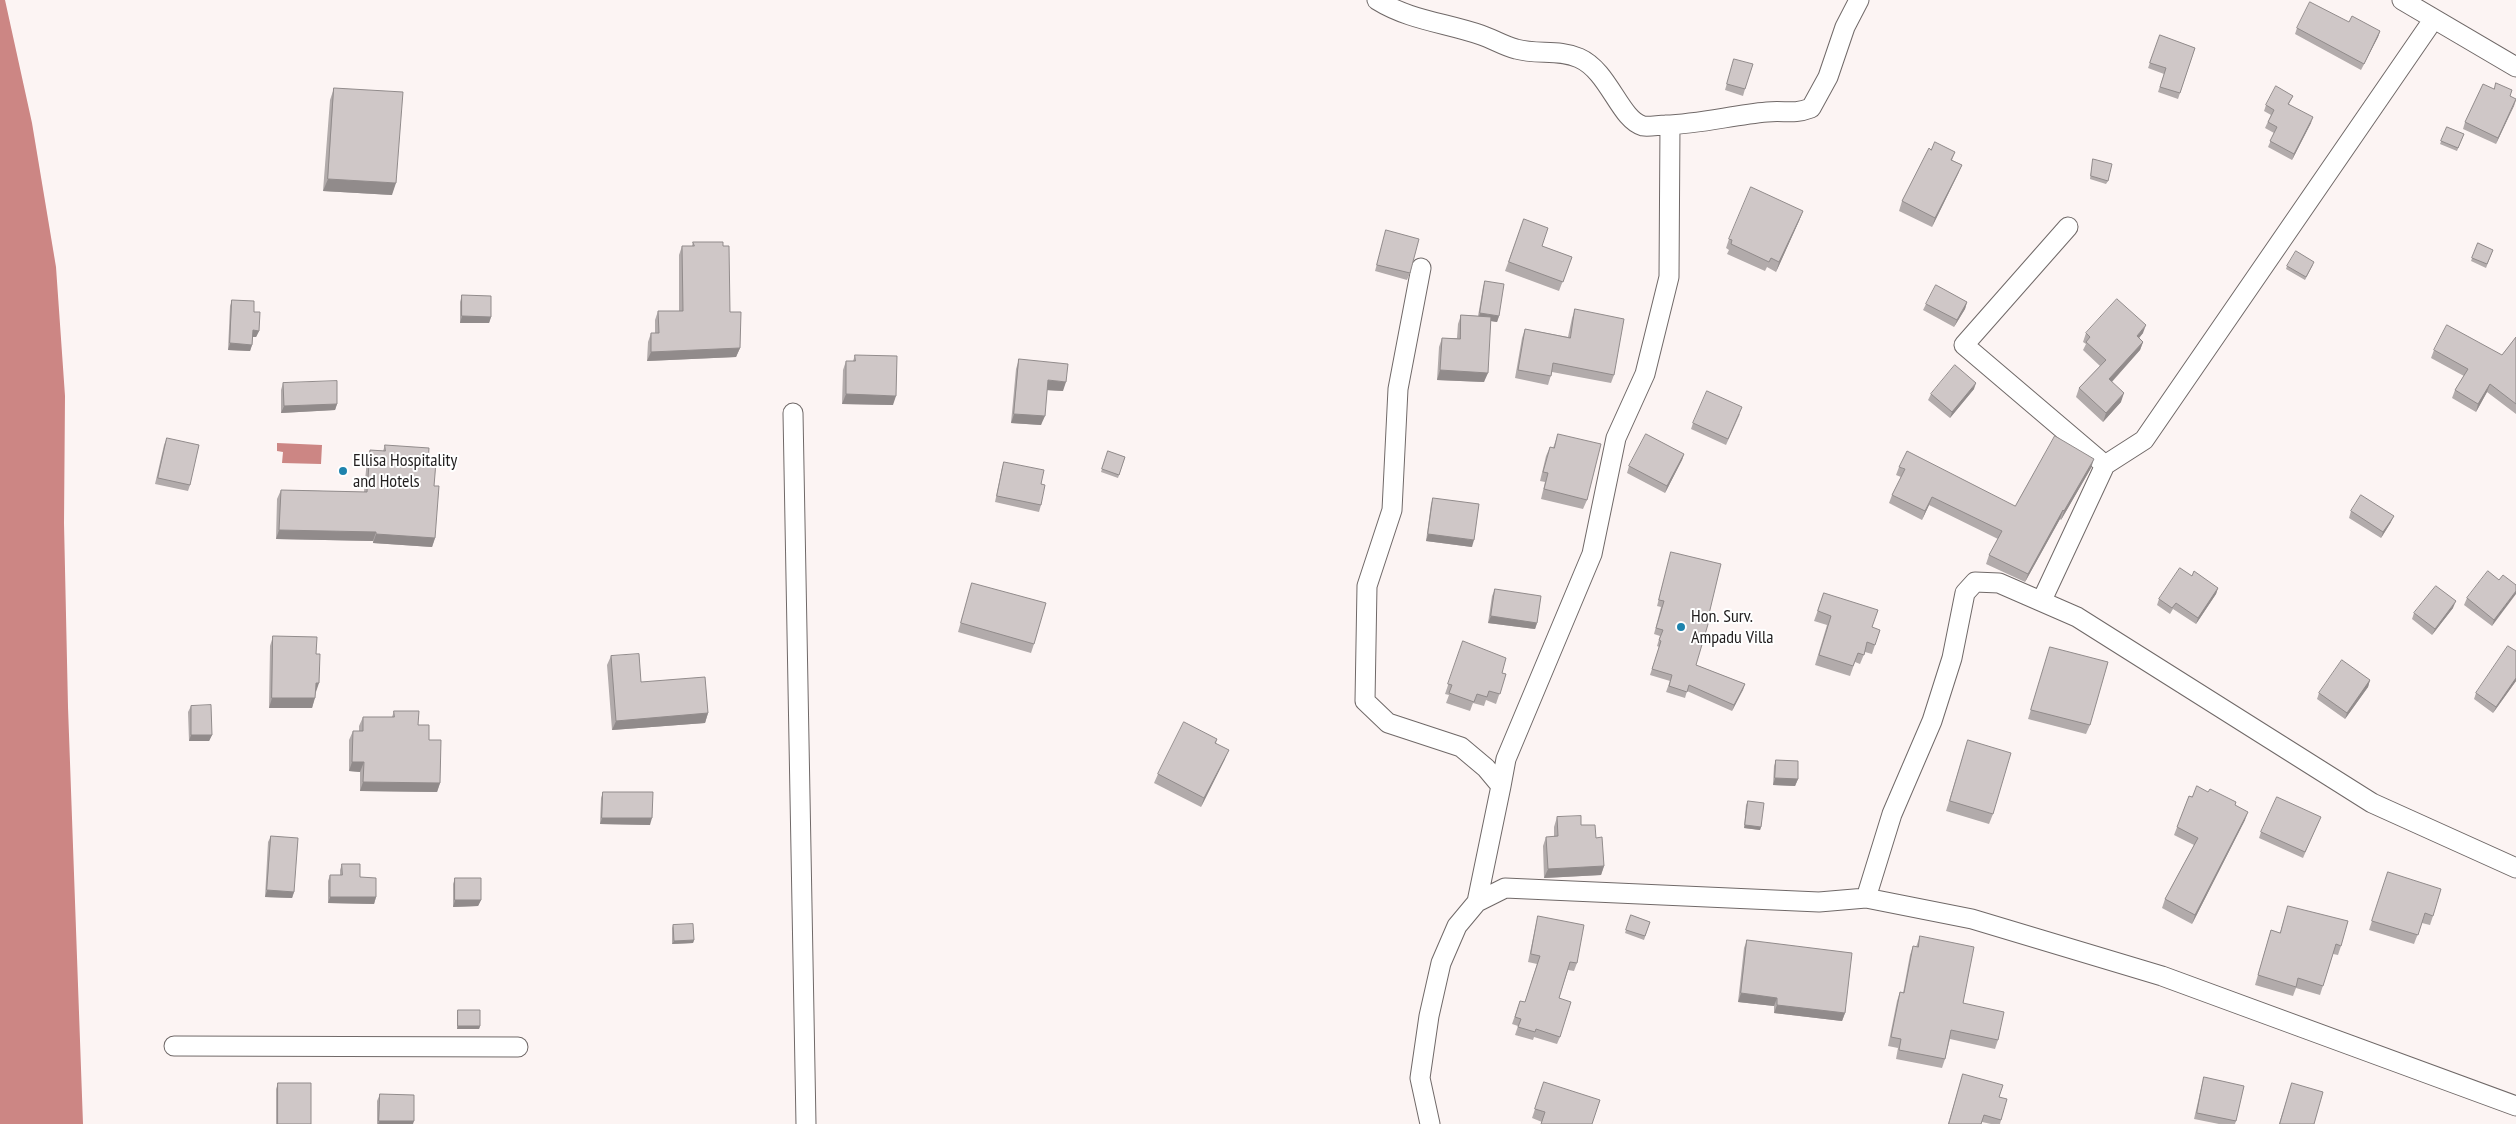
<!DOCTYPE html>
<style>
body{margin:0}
canvas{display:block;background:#fcf4f3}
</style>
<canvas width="2516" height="1124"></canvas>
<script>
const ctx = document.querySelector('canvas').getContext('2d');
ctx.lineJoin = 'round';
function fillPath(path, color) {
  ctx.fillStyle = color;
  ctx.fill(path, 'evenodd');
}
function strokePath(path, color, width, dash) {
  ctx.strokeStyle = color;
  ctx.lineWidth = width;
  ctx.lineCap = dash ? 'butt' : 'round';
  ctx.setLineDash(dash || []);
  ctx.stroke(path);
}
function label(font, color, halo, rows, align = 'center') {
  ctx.font = font + ' "PT Sans Narrow",sans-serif';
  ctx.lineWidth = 4;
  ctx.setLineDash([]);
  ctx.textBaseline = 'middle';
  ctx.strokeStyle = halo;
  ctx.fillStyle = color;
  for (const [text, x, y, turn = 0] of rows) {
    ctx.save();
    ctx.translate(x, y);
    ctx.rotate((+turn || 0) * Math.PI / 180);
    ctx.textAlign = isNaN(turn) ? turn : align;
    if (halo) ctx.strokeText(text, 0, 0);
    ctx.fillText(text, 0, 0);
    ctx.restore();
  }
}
fillPath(new Path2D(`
 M0 0H5L32 123 56 267 65 396 64 523 68 707 83 1124H0Z
 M277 443 322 445 321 464 282 463 283 452 277 451Z`), '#cc8684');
const minor = new Path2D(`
 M1377 0C1409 20 1446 23 1481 35 1493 39 1504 46 1516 49 1537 55 1559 49 1579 58 1609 71 1620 120 1643 126 1649 127 1659 125 1665 125 1700 124 1733 115 1767 112 1786 110 1792 115 1811 108L1828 77 1845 27 1859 0
 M2402 0 2516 67
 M2068 227 1964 345 2105 465
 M1421 268 1398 389 1392 510 1367 586 1365 701 1388 723 1461 747 1486 768 1501 786 1477 902
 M793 413 806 1124
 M2042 600 2105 465 2144 440 2433 20
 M1501 786 1506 759 1592 554 1616 438 1645 374 1669 277 1670 125
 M1866 898 1892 814 1932 721 1952 658 1965 593 1975 582 1999 583 2077 617 2372 803 2516 868
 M174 1046 518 1047
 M1430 1124 1420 1078 1429 1016 1441 963 1457 926 1477 902 1505 888 1819 902 1866 898 1972 919 2162 976 2516 1106`);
strokePath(minor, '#706968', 21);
strokePath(minor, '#fff', 19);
fillPath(new Path2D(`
 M2349 22 2380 31 2378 37 2361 70 2295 34 2297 28Z
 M2160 35 2195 48 2178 99 2158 92 2164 74 2148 68Z
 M1734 59 1745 89 1743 96 1725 90Z
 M334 88 392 195 323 191 330 100Z
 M2293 96 2289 104 2311 123 2292 160 2268 147 2274 133 2265 128 2271 115 2264 111 2266 105Z
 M2510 96 2516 100 2496 144 2463 129 2465 122Z
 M2447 127 2464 134 2457 151 2440 144Z
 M1931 150 1955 152 1952 160 1962 165 1958 174 1932 227 1899 211 1902 201Z
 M2093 159 2108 181 2106 184 2090 179Z
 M1803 211 1799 221 1776 272 1767 267 1765 271 1727 254 1729 250 1726 248 1729 239Z
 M1524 219 1542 246 1572 257 1559 291 1505 271Z
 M1386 230 1410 273 1407 280 1375 271Z
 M693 242 723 246 730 312 740 348 736 357 647 361 648 342 651 333H655V320L658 311H679V255L682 246H692Z
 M2478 243 2493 250 2486 268 2471 261Z
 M2313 265 2305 280 2286 269 2287 266Z
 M1485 281 1499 316 1497 322 1491 321 1484 382 1437 380 1439 347 1442 338H1457L1458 324 1461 315 1478 316 1483 287Z
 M462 295 491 317 489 323H460V302Z
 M232 300 254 312 259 331 256 337H253L252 345 250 351 228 350 230 306Z
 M1967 302 1965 309 1954 327 1923 310 1926 304Z
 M1575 309 1614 375 1611 383 1552 372 1548 385 1515 378 1522 338 1525 329 1568 337 1572 318Z
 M2086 333H2143L2139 338 2143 342 2140 350 2112 382 2121 402 2103 422 2076 397 2079 388 2100 366 2083 350 2086 344 2083 342Z
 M2516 337V414L2487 392 2476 412 2452 398 2455 390 2464 376 2431 358 2434 350 2502 355Z
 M855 355 893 405 842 404 843 370 846 361H853Z
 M1019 359 1063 391 1047 390 1041 425 1011 423 1016 369Z
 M283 383 337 404 335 410 281 413V390Z
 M1974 389 1950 418 1928 400 1931 394Z
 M1740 414 1726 445 1691 429 1693 423Z
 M1558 434 1587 500 1583 509 1541 499 1545 482 1540 481 1546 456 1550 447 1553 448Z
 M167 438 190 485 188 491 155 484 164 445Z
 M385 445 428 462 434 486 435 538 432 547 373 543V541L276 539 277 499 281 490 364 492 367 459 370 450 383 451Z
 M1108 451 1125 457 1118 478 1101 472Z
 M1684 454 1682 460 1665 493 1627 473 1629 466Z
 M1004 462 1041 484V505L1039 512 995 502 1002 468Z
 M1899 467 2015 506 2091 468 2061 520 2060 519 2025 582 1986 564 1989 555 1998 539 1929 505 1922 520 1889 503 1892 495 1901 477 1896 475Z
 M1433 498 1472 547 1426 541 1431 504Z
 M2351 511 2391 522 2381 538 2349 518Z
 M1671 552 1696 665 1745 684 1732 711 1687 691 1685 698 1666 692 1670 681 1650 675 1659 647 1657 646 1660 636 1654 634 1661 607 1657 606Z
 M2192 576 2218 588 2216 594 2196 624 2173 609 2170 614 2157 605 2159 599Z
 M2499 580 2516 585 2492 626 2464 605 2467 598Z
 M972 583 1034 644 1031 653 958 632Z
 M1495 589 1537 623 1535 629 1488 623 1492 596Z
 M1824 593 1872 627 1875 645 1872 654 1865 652 1860 664 1855 662 1850 676 1815 665 1827 625 1814 621Z
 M2453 608 2432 635 2412 619 2414 613Z
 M273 636 316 692 312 708H269L270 646Z
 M1463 641 1502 673 1506 674 1496 704 1486 700 1484 706 1473 703 1470 711 1446 703 1449 695 1445 694Z
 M2050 647 2090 725 2086 734 2028 719Z
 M2516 651V681L2493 713 2474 699 2476 693Z
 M611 656 641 682 708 713 705 723 612 730 607 665Z
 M2370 680 2368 687 2345 719 2317 699 2319 693Z
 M191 706 212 735 209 741H189L188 712Z
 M394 711 418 725 429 740 440 783 437 792 360 791V772L349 771V740L353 731H359V726L363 717H392Z
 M1217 739 1216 743 1225 759 1201 807 1154 783 1158 774Z
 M1968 740 1993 814 1989 824 1946 811Z
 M1776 760 1798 779 1795 786 1773 785 1774 766Z
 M603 792 650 825 600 824 601 798Z
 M2189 796 2235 805 2245 820 2192 924 2162 908 2165 899 2194 845 2174 835Z
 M1748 801 1761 827 1760 830 1744 828 1746 805Z
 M1557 817 1581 825 1596 838 1604 866 1601 875 1544 878 1543 846 1546 837H1554V827Z
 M2318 823 2303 858 2259 838 2261 832Z
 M271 836 294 892 292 898 265 897 268 842Z
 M342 864 376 897 374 904 328 903V881L330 875H340V870Z
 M2388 872 2433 916 2430 925 2422 923 2414 944 2369 930Z
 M455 878 481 900 478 906 453 907V884Z
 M2288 906 2341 946 2338 955 2333 954 2320 995 2296 988 2293 996 2255 985 2271 930 2280 933Z
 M1631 915 1650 922 1644 940 1625 933Z
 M1538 916 1577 963 1574 971 1568 970 1559 998 1560 1037 1557 1044 1534 1037 1533 1040 1515 1035 1518 1026 1512 1024 1520 1001 1525 1002 1537 964 1528 962 1536 924Z
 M673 925 694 940 693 943 672 944V928Z
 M1920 936 1963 1003 1998 1040 1995 1049 1950 1039 1945 1059 1942 1068 1896 1059 1898 1048 1888 1046 1897 1001 1900 992 1903 993 1910 955 1913 946 1916 947Z
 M1747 940 1845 1013 1842 1021 1774 1013V1006L1738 1002 1744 948Z
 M458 1010 480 1026 479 1029H457V1013Z
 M1963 1074 1999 1097 2001 1120 2000 1124H1991L1982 1122 1981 1124H1948Z
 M2204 1077 2236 1121 2235 1124H2219L2194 1119 2202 1084Z
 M1544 1082 1592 1124 1542 1122 1532 1118Z
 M278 1083 311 1124H276V1089Z
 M2292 1083 2314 1124H2279Z
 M380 1094 413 1124H377V1101Z`), '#b2abab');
fillPath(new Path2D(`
 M2380 31 2378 37 2361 70 2364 64Z
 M2516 100 2514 106 2496 144 2498 138Z
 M2313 117 2311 123 2292 160 2294 154Z
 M1962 165 1958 174 1932 227 1935 218Z
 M328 179 396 183 392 195 323 191Z
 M1803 211 1799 221 1776 272 1779 262Z
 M1967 302 1965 309 1954 327 1957 320Z
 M1480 313 1499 316 1497 322 1478 319Z
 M462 316 491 317 489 323H460Z
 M2146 325 2143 333 2134 344 2137 336Z
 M253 330 259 331 256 337H251Z
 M2143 342 2140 350 2106 388 2109 379Z
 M230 343 252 345 250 351 228 350Z
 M740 348 736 357 647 361 651 352Z
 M1440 370 1488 373 1484 382 1437 380Z
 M1048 380 1066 382 1063 391 1045 390Z
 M1976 383 1974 389 1950 418 1952 412Z
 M2490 384 2487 392 2476 412 2478 404Z
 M2124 393 2121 402 2103 422 2106 413Z
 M846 394 896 396 893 405 842 404Z
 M337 404 335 410 281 413 284 406Z
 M1014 414 1045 416 1041 425 1011 423Z
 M1684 454 1682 460 1665 493 1667 486Z
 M2094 459 2091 468 2061 520 2064 511Z
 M1932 497 1929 505 1922 520 1925 511Z
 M2063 510 2060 519 2025 582 2028 574Z
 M2394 516 2391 522 2381 538 2383 532Z
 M279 530 376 532 373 541 276 539Z
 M376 534 435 538 432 547 373 543Z
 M1428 534 1474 540 1472 547 1426 541Z
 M2218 588 2216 594 2196 624 2198 618Z
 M2516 591V594L2492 626 2494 620Z
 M2456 601 2453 608 2432 635 2435 629Z
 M1491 616 1537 623 1535 629 1488 623Z
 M2516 678V681L2493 713 2496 707Z
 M2370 680 2368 687 2345 719 2347 713Z
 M316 683H319L316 692Z
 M1745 684 1743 690 1732 711 1734 705Z
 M272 698H315L312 708H269Z
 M708 713 705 723 612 730 616 721Z
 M191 735H212L209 741H189Z
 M1229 750 1225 759 1201 807 1204 798Z
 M352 762H364L360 772 349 771Z
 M1775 778 1798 779 1795 786 1773 785Z
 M363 782 440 783 437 792 360 791Z
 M2248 812 2245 820 2192 924 2195 915Z
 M602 818H652L650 825 600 824Z
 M1745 825 1761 827 1760 830 1744 828Z
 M1604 866 1601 875 1544 878 1548 869Z
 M267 890 294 892 292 898 265 897Z
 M330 897H376L374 904 328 903Z
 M455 900H481L478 906 453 907Z
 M694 940 693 943 672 944 674 941Z
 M1741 993 1777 998 1774 1006 1738 1002Z
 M1777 1005 1845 1013 1842 1021 1774 1013Z
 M458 1026H480L479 1029H457Z
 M379 1121H414L413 1124H378Z`), '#918b8b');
const building = new Path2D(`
 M2310 2 2349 22 2352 16 2380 31 2364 64 2297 28Z
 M2160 35 2195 48 2180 93 2160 87 2166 68 2150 63Z
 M1734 59 1753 64 1745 89 1727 84Z
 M2496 83 2512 90 2510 96 2516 99 2498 138 2465 122 2483 84 2494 89Z
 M2276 86 2293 96 2288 104 2313 117 2294 154 2270 141 2277 127 2268 122 2274 110 2266 105Z
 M334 88 403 92 396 183 328 179Z
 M2447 127 2464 134 2458 148 2441 141Z
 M1935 142 1955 152 1951 160 1962 165 1935 218 1902 201 1929 148 1931 150Z
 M2093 159 2112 164 2108 181 2091 176Z
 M1751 187 1803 211 1779 262 1771 258 1769 262 1731 244 1732 240 1729 239Z
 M1524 219 1548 228 1542 246 1572 257 1563 282 1509 262Z
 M1386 230 1419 239 1410 273 1377 265Z
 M693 242H723V246H729L730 312H741L740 348 651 352V333H659L658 311H683L682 246H694Z
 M2478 243 2493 250 2487 264 2472 258Z
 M2296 251 2314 262 2306 277 2287 266Z
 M1485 281 1504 284 1499 316 1480 313Z
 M1936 285 1967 302 1957 320 1926 304Z
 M462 295 491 296V317L462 316Z
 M2117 299 2146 325 2137 336 2143 342 2109 379 2124 393 2106 413 2079 388 2106 360 2086 342 2090 337 2086 333Z
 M232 300 254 301V312H260L259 331 253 330 252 345 230 343Z
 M1575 309 1624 319 1614 375 1553 363 1551 376 1518 370 1525 329 1570 338Z
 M1461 315 1491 317 1488 373 1440 370 1442 338 1460 339Z
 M2447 325 2502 355 2516 337V404L2490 384 2478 404 2455 390 2468 369 2434 350Z
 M855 355 897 356 896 396 846 394V361H855Z
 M1019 359 1068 364 1066 382 1048 380 1045 416 1014 414Z
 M1955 365 1976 383 1952 412 1931 394Z
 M337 381V404L284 406 283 383Z
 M1707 391 1742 407 1728 439 1693 423Z
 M1558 434 1601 444 1587 500 1544 489 1548 473 1543 472 1550 447 1554 448Z
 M1646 434 1684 454 1667 486 1629 466Z
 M2055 436 2094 459 2064 511 2063 510 2028 574 1989 555 2002 531 1932 497 1925 511 1892 495 1905 469 1899 467 1907 451 2015 506Z
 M167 438 199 445 190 485 158 478Z
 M385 445 429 448 428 462H436L434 486H439L435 538 376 534V532L279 530 281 490 367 492 370 450 385 451Z
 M1108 451 1125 457 1119 475 1102 469Z
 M1004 462 1044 470 1041 484 1045 485 1041 505 997 496Z
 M2361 495 2394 516 2383 532 2351 511Z
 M1433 498 1479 504 1474 540 1428 534Z
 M1671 552 1721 564 1709 614H1711L1696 665 1745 684 1734 705 1689 685 1687 692 1669 686 1672 675 1652 669 1661 641 1659 640 1663 630 1656 628 1664 601 1659 600Z
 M2180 568 2192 576 2194 571 2218 588 2198 618 2176 603 2172 608 2159 599Z
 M2488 571 2499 580 2503 575 2516 585V591L2494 620 2467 598Z
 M972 583 1046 603 1034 644 961 623Z
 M2436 586 2456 601 2435 629 2414 613Z
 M1495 589 1541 596 1537 623 1491 616Z
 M1824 593 1878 610 1872 627 1880 630 1875 645 1867 642 1864 655 1858 653 1853 666 1819 655 1831 616 1818 611Z
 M273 636 317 637 316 654H320L319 683H316L315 698H272Z
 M1463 641 1506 658 1502 673 1506 674 1500 694 1489 691 1487 697 1477 694 1474 702 1449 693 1452 685 1448 684Z
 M2508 646 2516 651V678L2496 707 2476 693Z
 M2050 647 2108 662 2090 725 2031 710Z
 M639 654 641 682 705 677 708 713 616 721 611 656Z
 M2342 660 2370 680 2347 713 2319 693Z
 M211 705 212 735H191V706Z
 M394 711H419L418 725H429V740H441L440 783 363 782 364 762H352L353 731H363V717H394Z
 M1184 722 1217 739 1215 743 1229 750 1204 798 1158 774Z
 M1968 740 2011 753 1993 814 1950 801Z
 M1776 760 1798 761V779L1775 778Z
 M2197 786 2208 792 2210 789 2236 802 2235 805 2248 812 2195 915 2165 899 2198 838 2177 827 2189 796 2192 797Z
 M603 792H653L652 818H602Z
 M2277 797 2321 817 2305 852 2261 832Z
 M1748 801 1764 803 1761 827 1745 825Z
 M1581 816V825H1595L1596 838 1602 837 1604 866 1548 869 1546 837 1558 836 1557 817Z
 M271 836 298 838 294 892 267 890Z
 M342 864H360V877L376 878V897H330V875H342Z
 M2388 872 2441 889 2433 916 2425 913 2418 935 2372 921Z
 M455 878H481V900H455Z
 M2288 906 2348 921 2341 946 2336 944 2323 986 2298 978 2296 987 2258 975 2271 930 2280 933Z
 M1631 915 1650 922 1645 936 1626 930Z
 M1538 916 1584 925 1577 963 1570 962 1559 998 1571 1002 1560 1037 1536 1029 1535 1032 1518 1027 1521 1019 1515 1017 1520 1001 1525 1002 1540 956 1531 954Z
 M693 924 694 940 674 941 673 925Z
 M1920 936 1974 947 1963 1003 2004 1012 1998 1040 1951 1030 1945 1059 1899 1050 1901 1039 1891 1037 1900 992 1904 993 1913 946 1918 947Z
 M1747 940 1852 953 1845 1013 1777 1005V998L1741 993Z
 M458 1010H480V1026H458Z
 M1963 1074 2003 1085 1999 1097 2007 1099 2001 1120 1984 1115 1981 1124H1949Z
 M2204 1077 2244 1086 2236 1121 2197 1113Z
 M1544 1082 1600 1100 1592 1124H1541L1545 1112 1535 1109Z
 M278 1083H311V1124H278Z
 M2292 1083 2323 1092 2314 1124H2280Z
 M380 1094 414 1095V1121H379Z`);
fillPath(building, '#cfc7c7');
strokePath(building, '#918b8b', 1);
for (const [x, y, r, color] of [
 [343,471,5,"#1e83ad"],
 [1681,627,5,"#1e83ad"]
]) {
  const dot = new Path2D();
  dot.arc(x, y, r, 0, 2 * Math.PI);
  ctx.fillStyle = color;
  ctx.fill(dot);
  strokePath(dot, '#fff', 2);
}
label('18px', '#211e1e', '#fff', [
 ["Ellisa Hospitality",353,461],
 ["and Hotels",353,482],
 ["Hon. Surv.",1691,617],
 ["Ampadu Villa",1691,638]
], 'left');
</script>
